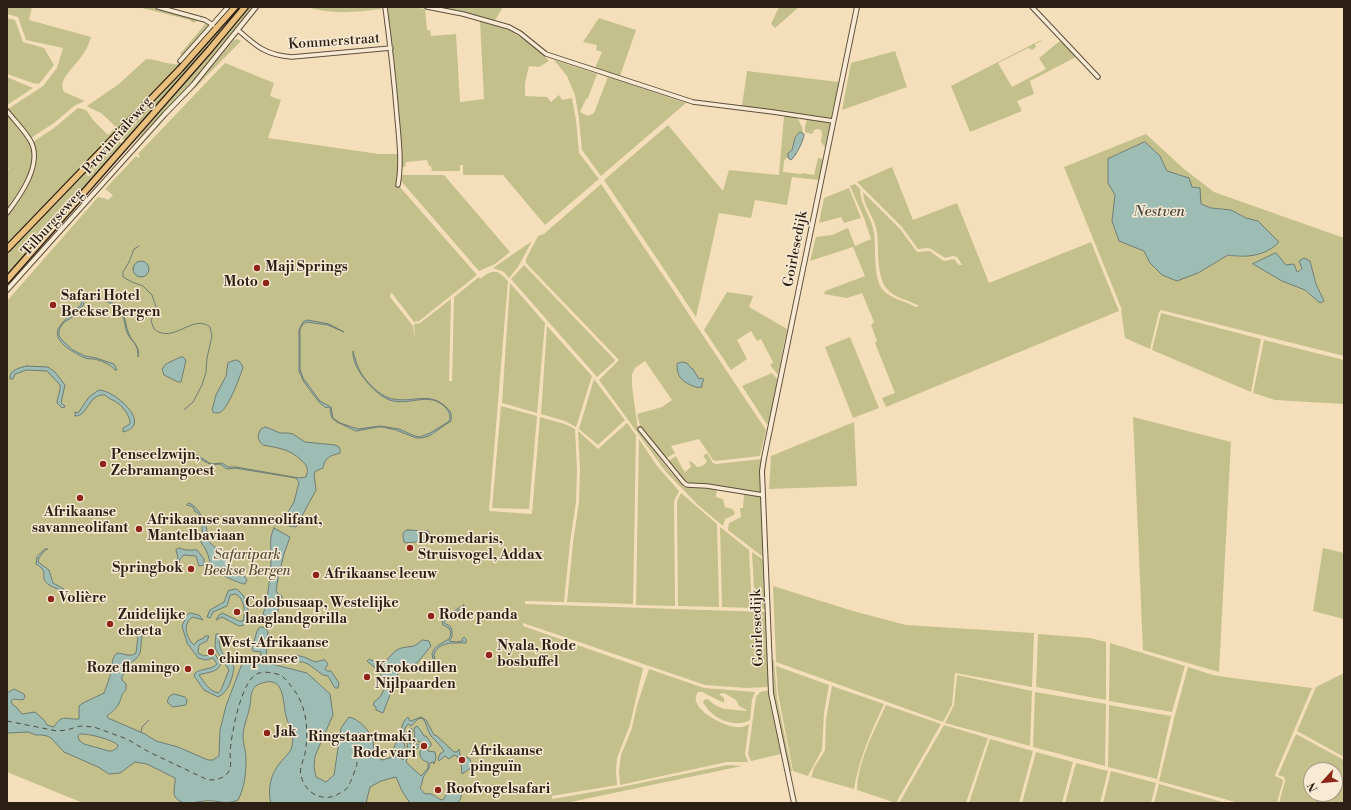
<!DOCTYPE html>
<meta charset="utf-8">
<style>
body{margin:0}
#map{position:relative;width:1351px;height:810px;overflow:hidden;background:#f5dfbb;font-family:"Libre Bodoni",serif}
canvas{display:block}
.frame{position:absolute;inset:0;border:8px solid #2a1e15;pointer-events:none}
.north{position:absolute;left:1303px;top:762px;width:40px;height:40px;box-sizing:border-box;background:#f8ead3;border:1px solid #a69887;border-radius:50%;rotate:243deg;font-size:11px;font-weight:700;line-height:16px;text-align:center;color:#2a1e15}
.north::after{content:'';display:block;margin:auto;width:14px;height:18px;background:#8f2418;clip-path:polygon(50% 0,100% 100%,50% 72%,0 100%)}
</style>
<div id="map">
<canvas width="1351" height="810"></canvas>
<div class="frame"></div>
<div class="north">N</div>
</div>
<script>
const ctx = document.querySelector('canvas').getContext('2d');
ctx.lineJoin = 'round';
function fillPath(path, color) {
  ctx.fillStyle = color;
  ctx.fill(path, 'evenodd');
}
function strokePath(path, color, width, dash) {
  ctx.strokeStyle = color;
  ctx.lineWidth = width;
  ctx.lineCap = dash ? 'butt' : 'round';
  ctx.setLineDash(dash || []);
  ctx.stroke(path);
}
function label(font, color, halo, rows, align = 'center') {
  ctx.font = font + ' "Libre Bodoni",serif';
  ctx.lineWidth = 3;
  ctx.setLineDash([]);
  ctx.textBaseline = 'middle';
  ctx.strokeStyle = halo;
  ctx.fillStyle = color;
  for (const [text, x, y, turn = 0] of rows) {
    ctx.save();
    ctx.translate(x, y);
    ctx.rotate((+turn || 0) * Math.PI / 180);
    ctx.textAlign = isNaN(turn) ? turn : align;
    if (halo) ctx.strokeText(text, 0, 0);
    ctx.fillText(text, 0, 0);
    ctx.restore();
  }
}
fillPath(new Path2D(`
 M7 7H32L29 20 91 37C89 44 86 51 81 57 75 67 57 79 64 92L85 101 74 106 54 123 31 138 8 109 43 86 57 68 63 48 26 40 18 17 7 14Z
 M138 7H150L200 20 193 23 190 20Z
 M238 7H242L126 142 120 136 185 68Z
 M250 7H253L226 43 190 87 131 146Z
 M308 7H380L381 9C356 12 332 15 308 7Z
 M386 7H411L425 9 427 30H430L431 36 456 34 460 102 484 99 480 21 509 30 538 49 549 61 539 67 529 66 525 83V96L547 97 551 102 559 95 562 100 572 98 576 120 579 153 599 179 545 225 503 175H463V165H460V171H432L431 166H429L427 160 406 162 405 167H402L394 67Z
 M440 7H503L494 22Z
 M779 7H799L775 28 771 24Z
 M7 18 15 20 23 42 44 48 54 65 39 84 33 83 7 74Z
 M599 18 636 30 620 76 595 68 602 52 596 50 597 45 583 42Z
 M206 23 209 26 208 27 182 56 180 54Z
 M238 39 241 41 182 101 234 40Z
 M1041 40V41L1035 44 1036 47 1032 50 1028 48 998 63 1012 87 1046 69 1039 58 1061 40 1076 57 1030 81 1034 94 1017 101 1022 111 970 132 951 86Z
 M895 51 907 87 842 110 851 63Z
 M146 59C157 59 171 66 182 64L7 245C7 238 5 223 7 217 8 212 13 208 16 204 28 186 44 164 33 142L54 128 78 108 83 109 87 111 93 120 108 135 116 127 101 113 92 109 87 106 119 84Z
 M554 60 597 74 588 98 586 99 580 112 588 116 594 113 608 77 686 103 601 176 582 150 579 119 575 95 567 76Z
 M225 63 274 83 270 96 281 100 268 138 379 154H398L399 186 477 275 419 321 414 322 391 292 390 297 413 326 415 340 414 324 420 323 451 299 449 381H452L454 297 479 277 480 279C493 268 498 270 508 281L489 511 532 514 540 417 565 424 575 429 577 469 576 502 570 542 564 602 525 601V604L766 612 769 687 746 688 705 685 523 623V626L643 668 630 725 617 758 616 771 617 785 552 796V799L621 787 727 765 742 766 566 803H83L7 772V301L98 197 104 198 108 200 113 195 105 189 136 156 139 158 140 156 138 154Z
 M747 71 839 82 831 118 742 106Z
 M7 77 33 88 7 105Z
 M7 114C15 123 29 138 31 150 37 172 18 193 7 210V171L9 168 7 167Z
 M784 116 797 117 802 127 803 133 800 132 795 138 792 150 788 153V156L784 161 783 172 801 174 803 173 814 175 818 158 823 159 819 180 792 177 787 205 755 200 751 218 719 213 696 317 604 180 668 125 723 191 729 170 779 175Z
 M807 119 831 122 825 147 821 142 822 133 821 130 817 129 814 130 812 134 805 132V127Z
 M1146 134 1184 169 1214 192 1344 238V356L1161 310 1159 312 1150 349 1125 338 1121 311 1122 310 1064 167ZM1131 148 1160 156 1167 171C1188 178 1192 185 1201 204L1211 208 1231 210 1246 218 1258 221 1279 243 1239 257 1228 255 1198 273 1150 263 1144 251 1119 241 1112 221 1115 195 1108 159ZM1279 259 1286 265 1297 272 1310 261 1316 284 1324 301 1320 303 1305 290 1276 278Z
 M117 139 123 145 7 277V252Z
 M892 167 913 220 957 203 989 283 1091 242 1119 311 886 407 882 398 895 393 875 343 877 341 871 325 874 322 862 293 847 298 824 294 825 291 865 276 853 247 810 261 816 237 832 235 848 228 855 246 871 239 864 218 850 186 855 184 860 189C860 205 872 217 874 233 876 247 873 279 883 290 891 299 905 301 916 307L919 306C909 300 894 298 887 289 876 277 879 247 877 232 875 218 863 206 863 192L900 229 917 252 930 251 942 260 945 261 954 259 959 265H962L957 257 953 256 945 258 931 249 927 248 918 249 902 227 857 182Z
 M402 175H444L510 252 495 264 479 271 401 181Z
 M601 184 671 287 696 325 766 430 760 456 715 461 713 460 699 439 671 446 675 453 665 459 641 429 637 414 662 407 672 400 645 361 635 368 632 374V386L638 430 669 470 684 487 717 489 716 497 723 499 725 507 732 509 735 512 734 515 725 519 723 526 699 506 666 472 599 380 619 360 526 263V259L538 236 544 234ZM682 362 687 363 691 369H693L702 385C689 384 683 385 677 372Z
 M849 188 861 218 844 223 841 217 819 223 824 198Z
 M532 241 518 267 509 278 504 272 493 268Z
 M524 265 615 360V361L597 377 511 279Z
 M510 283 545 323 537 413 502 403Z
 M727 292 753 296 749 307 787 329 778 375 770 365 773 362 761 339 757 341 751 331 737 340 747 359 731 370 704 330Z
 M1161 313 1261 339 1251 392 1152 350Z
 M547 326 592 376 576 427 565 421 541 414Z
 M850 337 879 408 853 418 825 347Z
 M1264 340 1344 360V404L1275 400 1253 393Z
 M772 373 778 380 769 425 766 423 742 386Z
 M594 379 625 420 598 445 579 429Z
 M501 406 537 416 529 509 492 508Z
 M1133 417 1231 442 1219 672 1143 650Z
 M854 422 857 486 769 489 771 456Z
 M627 423 636 435 633 604 567 602 573 543 579 502 580 469 578 431 598 449Z
 M639 439 657 466 679 491 674 501 675 606 636 605Z
 M707 453 713 463 716 464 762 459 760 468 761 492 759 493 687 484 667 462 676 456 681 466 685 472 691 467 689 461C698 464 694 471 705 464L707 461 703 456Z
 M681 493 717 524 719 607 678 606 677 501Z
 M744 494 761 497 763 557 728 530 729 523 741 517 740 508H743Z
 M720 527 749 550 752 608 722 607Z
 M1323 548 1344 553V619L1313 611Z
 M752 552 764 560 766 609 755 608Z
 M773 586 853 611 906 625 1034 633 1032 687 955 673 952 705 943 722 776 662Z
 M1038 634 1090 638 1106 642V700L1036 687Z
 M1110 643 1185 666 1172 712 1109 701Z
 M773 660H774L777 698 792 771 788 770 773 691 771 662Z
 M776 666 829 685 824 713 822 750 808 776 793 771 778 694Z
 M1188 667 1213 675 1225 677 1312 688 1275 775V776L1282 779 1283 781 1277 803H1239L1159 781 1175 715Z
 M649 669 704 688 755 692 752 700 750 720C734 729 711 718 703 702L704 700 707 699 715 705 724 709 748 711 739 706 736 700 724 693 719 694 724 698V703L702 692H698C686 708 725 727 737 727 742 728 745 726 749 724L745 754 748 762H727L620 785 619 771 621 755 632 728 637 705Z
 M1344 673V757L1297 731 1316 687Z
 M957 675 1032 691 1030 746 945 723 954 705Z
 M832 686 884 704C871 732 859 759 854 789L811 777 814 768 825 750 826 719Z
 M769 690 781 754 751 761 748 754 756 697 760 692Z
 M1035 692 1106 704 1105 766 1033 747Z
 M886 705 941 724 896 803 857 790C858 760 874 732 886 705Z
 M1109 705 1171 716 1157 779 1108 767Z
 M944 725 988 738 966 803H899Z
 M1296 734 1344 760V803H1279L1285 781 1284 777 1278 775ZM1311 770H1335V794H1311Z
 M990 739 1033 751 1019 803H969Z
 M1036 752 1073 762 1062 803H1022Z
 M1076 763 1108 771 1100 803H1065Z
 M1111 771 1156 783 1151 803H1103Z
 M1159 784 1226 803H1154Z`), '#c4c08b');
const water = new Path2D(`
 M800 132 804 134C804 140 796 156 791 160L788 158V153L792 150 795 138Z
 M1145 142 1160 156 1167 171 1189 178 1192 187 1200 188 1201 204 1211 208 1231 210 1246 218 1258 221 1279 242C1266 256 1246 258 1228 255L1198 273 1177 281 1162 275 1150 263 1144 251 1119 241 1112 221 1115 195 1108 183V159Z
 M1276 253 1286 265 1294 264 1297 272 1302 269 1299 261 1304 258 1310 261 1316 284 1324 301 1320 303 1305 290 1282 281 1253 264Z
 M133 269a8 8 0 1 1 16 0a8 8 0 1 1-16 0Z
 M90 296C102 297 120 303 124 316 126 322 126 328 129 334 132 342 141 347 138 357 138 355 138 351 137 348 135 342 129 338 127 333 125 327 125 321 122 315 118 304 96 295 85 298L83 306 75 312 74 316 63 323 59 330V336L63 341 73 350 85 356 96 358 114 364 117 370H115C112 365 100 360 94 359 91 359 88 359 85 358 74 353 49 340 60 326 63 322 66 318 71 316L75 310 81 305 82 299Z
 M308 320 329 324 344 332 328 325 307 322 303 324 300 329V369L303 378 320 401 331 407 333 418 340 423 358 429 380 426 399 429 415 436 420 437 430 433 448 422 450 419C450 414 449 412 446 408 430 391 412 405 393 401 377 398 351 368 353 351 355 357 356 363 359 369 364 380 380 397 393 399 412 403 430 391 446 407 451 411 452 414 451 421L429 436 422 438H416L396 430 383 427H378L356 431 337 422 332 418 330 411 331 409 328 407 326 408 319 402 304 382 299 371V330L303 322Z
 M181 357H183L186 360 181 382H178L164 375 162 369 166 364Z
 M236 360 240 362 243 367C240 377 230 403 223 410 221 413 218 413 214 413L212 410 216 395 226 376 228 363Z
 M682 362 687 363 691 368 693 369 699 379 702 378 704 380 702 383V387C698 388 696 387 693 386 681 381 677 377 677 364Z
 M27 366 48 367 55 372 65 385 61 403 65 406V407L62 408 57 403C57 397 61 391 60 385L47 371 27 370 15 374 13 379H10C9 370 19 368 27 366Z
 M99 390C115 390 154 425 123 432V428L130 424C131 417 122 405 116 402 112 399 108 399 105 395 88 393 88 417 75 416V412L78 413 89 397Z
 M266 427 280 433H288L293 434 305 442 335 445 339 447 340 449V453C330 456 325 457 323 468L316 471 314 474 316 490 296 527 289 526 280 519 288 512 294 502 299 482 296 478 235 468 227 469 220 464C207 466 207 461 196 457 191 455 188 458 184 453L197 455 211 464 222 463 228 467H236L299 478 306 477C309 469 307 465 301 460 290 449 278 448 263 445 257 440 257 435 261 429Z
 M189 503C198 506 206 522 207 531 208 534 207 537 208 540 211 546 223 552 229 554L230 558 228 565C235 570 242 572 247 580L245 584C240 584 214 572 212 568 209 562 209 555 206 550 205 547 202 545 201 542 200 539 201 539 202 536 202 527 203 519 197 512H195L193 507 187 505Z
 M274 528 290 537 284 554 278 578 276 591 278 594 282 596V598C277 603 280 614 274 618L263 615C268 596 271 575 271 556 271 546 269 537 274 528Z
 M408 530 428 531 430 534 431 540 427 543 416 542 405 543 404 542C403 536 401 531 408 530Z
 M179 548 186 550H197L204 559V565L199 566 196 556 184 555 180 559 178 566H176L174 562 178 558 176 550Z
 M45 549H48L45 550 39 558 38 562 49 570 53 583 64 589 60 590C55 588 47 585 45 581 41 574 49 572 36 564L37 557Z
 M236 589C248 595 252 615 244 625L239 626 222 617 216 620 219 615 222 613 239 621H243C246 612 244 597 235 594L230 595 227 606 213 612 210 618 207 617 210 610 224 602 228 591Z
 M464 605V606L454 614 447 616 444 623 450 626 452 630V637L449 641 456 642 463 641 462 639 464 637 466 639V643C454 643 438 641 434 655L435 659H433L432 654C435 645 441 644 449 639L451 633 449 628 443 625 442 622 448 613 454 611Z
 M190 613 199 615 203 620 193 617C182 623 186 638 194 645L197 641 204 638 205 636H209L207 641 199 645 198 653 204 656 215 654 221 664C217 673 207 672 199 675 205 683 208 690 218 693L221 690 229 670 216 650 215 645 216 634H219C219 654 223 653 234 666 233 677 229 692 218 697L204 690 194 676 195 673C202 668 211 670 217 664L213 658 206 660 198 658 187 643 182 626 187 615Z
 M262 627 266 629 268 632 266 657 268 659 267 661 268 663 307 673 330 694 333 715 315 756 314 767 316 777 326 782 334 775 341 728 349 717C359 719 370 731 373 740 374 745 373 751 374 756L382 760 396 756 392 752 397 741 404 743 405 746V754L398 756 403 760C410 753 407 747 407 739L405 738 402 740 399 738C402 731 401 722 408 717L410 721H411L421 717 426 720 434 735 437 736 454 752H457L459 749 460 755 470 759 472 767 462 774 461 764 457 756 453 755 452 757 449 759 445 756 439 761 438 759 440 754 444 751C440 745 436 741 431 736 427 730 427 723 422 718L418 719 411 726 408 724 405 728 404 732 405 733 410 728 412 729C413 734 408 739 410 744L413 743 421 745 415 750 411 749 406 762 421 776 428 768V762C422 761 419 757 420 751L422 749 425 750 426 747 420 742 415 740 414 728 417 726 421 731 424 736H426L431 743V746L428 748V751L435 752 436 757 434 764 433 762 430 763C430 770 425 772 423 778 422 782 422 785 420 788L425 794C433 792 435 798 442 800L444 799 451 785 455 784C463 789 463 796 458 803H410L402 791 396 777 381 781 370 787 366 803H271C267 790 271 773 280 763 284 757 291 753 292 746 295 733 289 728 286 716 283 705 285 678 266 682 247 686 253 696 249 710 247 719 243 727 243 737 243 744 246 751 246 758 246 772 245 787 238 800 226 806 216 799 204 801 196 802 184 806 177 799 171 794 176 785 175 778L147 764 135 762 120 773 109 774 98 767 64 752 51 738 47 736 42 735H36L28 732 7 733V693L14 689 24 694 25 697 23 700 14 699 11 701 12 704 16 707 22 714 35 712 45 721 47 725 54 727C62 713 67 720 79 719V706L83 703 104 693C105 691 111 674 111 671 113 663 111 659 117 653 123 653 130 658 136 653L138 636 141 631 143 633C138 647 146 654 130 663L127 671 122 676V680L126 684V690C121 694 122 697 120 701 118 707 112 712 107 716L108 718 145 734 156 741 178 747 208 760H213L219 756 220 730 226 706 243 661 247 657 260 658 261 657V652L253 651 252 648 257 631 259 628ZM80 734C88 733 113 740 118 745L117 748 112 751H109L84 744 79 740 78 736Z
 M423 640 429 641 431 646 418 662 406 671 400 669 383 713 376 710V707L373 705 374 702 380 697 386 686 379 671 367 661 369 659 382 665 395 651 401 648 414 646Z
 M296 655 304 657 315 662 323 660H325L328 664 325 669 327 671H331L339 683 338 688H335L328 676 323 675 308 664 303 662H299L296 659Z
 M174 694 185 697 187 700 186 705 173 707 167 702 169 697Z`);
fillPath(water, '#9dbcb4');
strokePath(water, '#6f7d74', 1);
strokePath(new Path2D(`
 M139 246 134 249 129 262 123 272V277L132 282 143 286 152 295 156 307 151 321 154 329C173 345 193 313 210 327L212 336 207 358 206 372 202 385 193 402 184 410
 M141 732 142 727 149 720`), '#6f7d74', 1);
strokePath(new Path2D(`
 M7 721 57 731 67 730 80 726 94 727 127 739 149 752 208 780C216 780 224 779 229 771 232 765 230 760 230 753 231 736 241 678 259 673 264 671 275 673 280 675 284 677 288 682 291 686 307 705 309 730 305 754 303 761 299 769 301 775 304 793 324 804 340 793 342 792 346 790 347 788 350 785 357 766 357 763 357 753 351 745 357 736`), '#4c4d45', 1, [5, 4]);
const minor = new Path2D(`
 M158 7 205 20 213 25
 M385 7C390 44 394 80 397 117 399 140 402 163 398 185
 M427 7 463 14 509 27 520 33 546 54 693 102 773 112 833 121
 M1032 7 1098 77
 M238 30C257 47 266 55 292 57L391 48
 M180 61 228 7
 M7 111C15 121 24 130 30 140 44 163 20 196 7 213
 M640 429 684 483 687 485 707 486 763 495`);
const tertiary = new Path2D(`
 M7 290 165 114 193 85 256 7
 M794 803 771 693 762 471 764 458 857 7`);
const trunk = new Path2D(`
 M7 249 180 69 235 7
 M7 280 210 49 245 7`);
strokePath(minor, '#5d4e3e', 5.5);
strokePath(tertiary, '#5d4e3e', 6);
strokePath(trunk, '#2a1e15', 8);
strokePath(minor, '#f8ead3', 3.5);
strokePath(tertiary, '#f8ead3', 4);
strokePath(trunk, '#eac07e', 5.5);
for (const [x, y, r, color] of [
 [257,268,4,"#8f2418"],
 [266,283,4,"#8f2418"],
 [53,305,4,"#8f2418"],
 [103,464,4,"#8f2418"],
 [80,498,4,"#8f2418"],
 [139,529,4,"#8f2418"],
 [410,548,4,"#8f2418"],
 [191,569,4,"#8f2418"],
 [316,575,4,"#8f2418"],
 [51,599,4,"#8f2418"],
 [237,612,4,"#8f2418"],
 [431,616,4,"#8f2418"],
 [110,624,4,"#8f2418"],
 [211,652,4,"#8f2418"],
 [489,655,4,"#8f2418"],
 [188,669,4,"#8f2418"],
 [367,677,4,"#8f2418"],
 [267,733,4,"#8f2418"],
 [424,746,4,"#8f2418"],
 [462,760,4,"#8f2418"],
 [438,790,4,"#8f2418"]
]) {
  const dot = new Path2D();
  dot.arc(x, y, r, 0, 2 * Math.PI);
  ctx.fillStyle = color;
  ctx.fill(dot);
  strokePath(dot, '#f8ead3', 1.5);
}
label('14px', '#2a1e15', '#f8ead3', [
 ["Kommerstraat",334,42,-4],
 ["Provincialeweg",118,136,-49],
 ["Tilburgseweg",53,223,-48],
 ["Goirlesedijk",796,249,-79],
 ["Goirlesedijk",758,628,-92]
]);
label('bold 14px', '#2a1e15', '#f8ead3', [
 ["Maji Springs",265,268],
 ["Moto",258,283,"right"],
 ["Safari Hotel",61,297],
 ["Beekse Bergen",61,313],
 ["Penseelzwijn,",111,456],
 ["Zebramangoest",111,472],
 ["Afrikaanse",80,513,"center"],
 ["savanneolifant",80,529,"center"],
 ["Afrikaanse savanneolifant,",147,521],
 ["Mantelbaviaan",147,537],
 ["Dromedaris,",418,540],
 ["Struisvogel, Addax",418,556],
 ["Springbok",183,569,"right"],
 ["Afrikaanse leeuw",324,575],
 ["Volière",59,599],
 ["Colobusaap, Westelijke",245,604],
 ["laaglandgorilla",245,620],
 ["Zuidelijke",118,616],
 ["cheeta",118,632],
 ["Rode panda",439,616],
 ["West-Afrikaanse",219,644],
 ["chimpansee",219,660],
 ["Nyala, Rode",497,647],
 ["bosbuffel",497,663],
 ["Roze flamingo",180,669,"right"],
 ["Krokodillen",375,669],
 ["Nijlpaarden",375,685],
 ["Jak",275,733],
 ["Ringstaartmaki,",416,738,"right"],
 ["Rode vari",416,754,"right"],
 ["Afrikaanse",470,752],
 ["pinguïn",470,768],
 ["Roofvogelsafari",446,790]
], 'left');
label('italic 14px', '#584f38', '#f8ead3', [
 ["Safaripark",247,556],
 ["Beekse Bergen",247,572]
]);
label('italic 15px', '#4c4d45', '#f8ead3', [
 ["Nestven",1159,212]
]);
</script>
